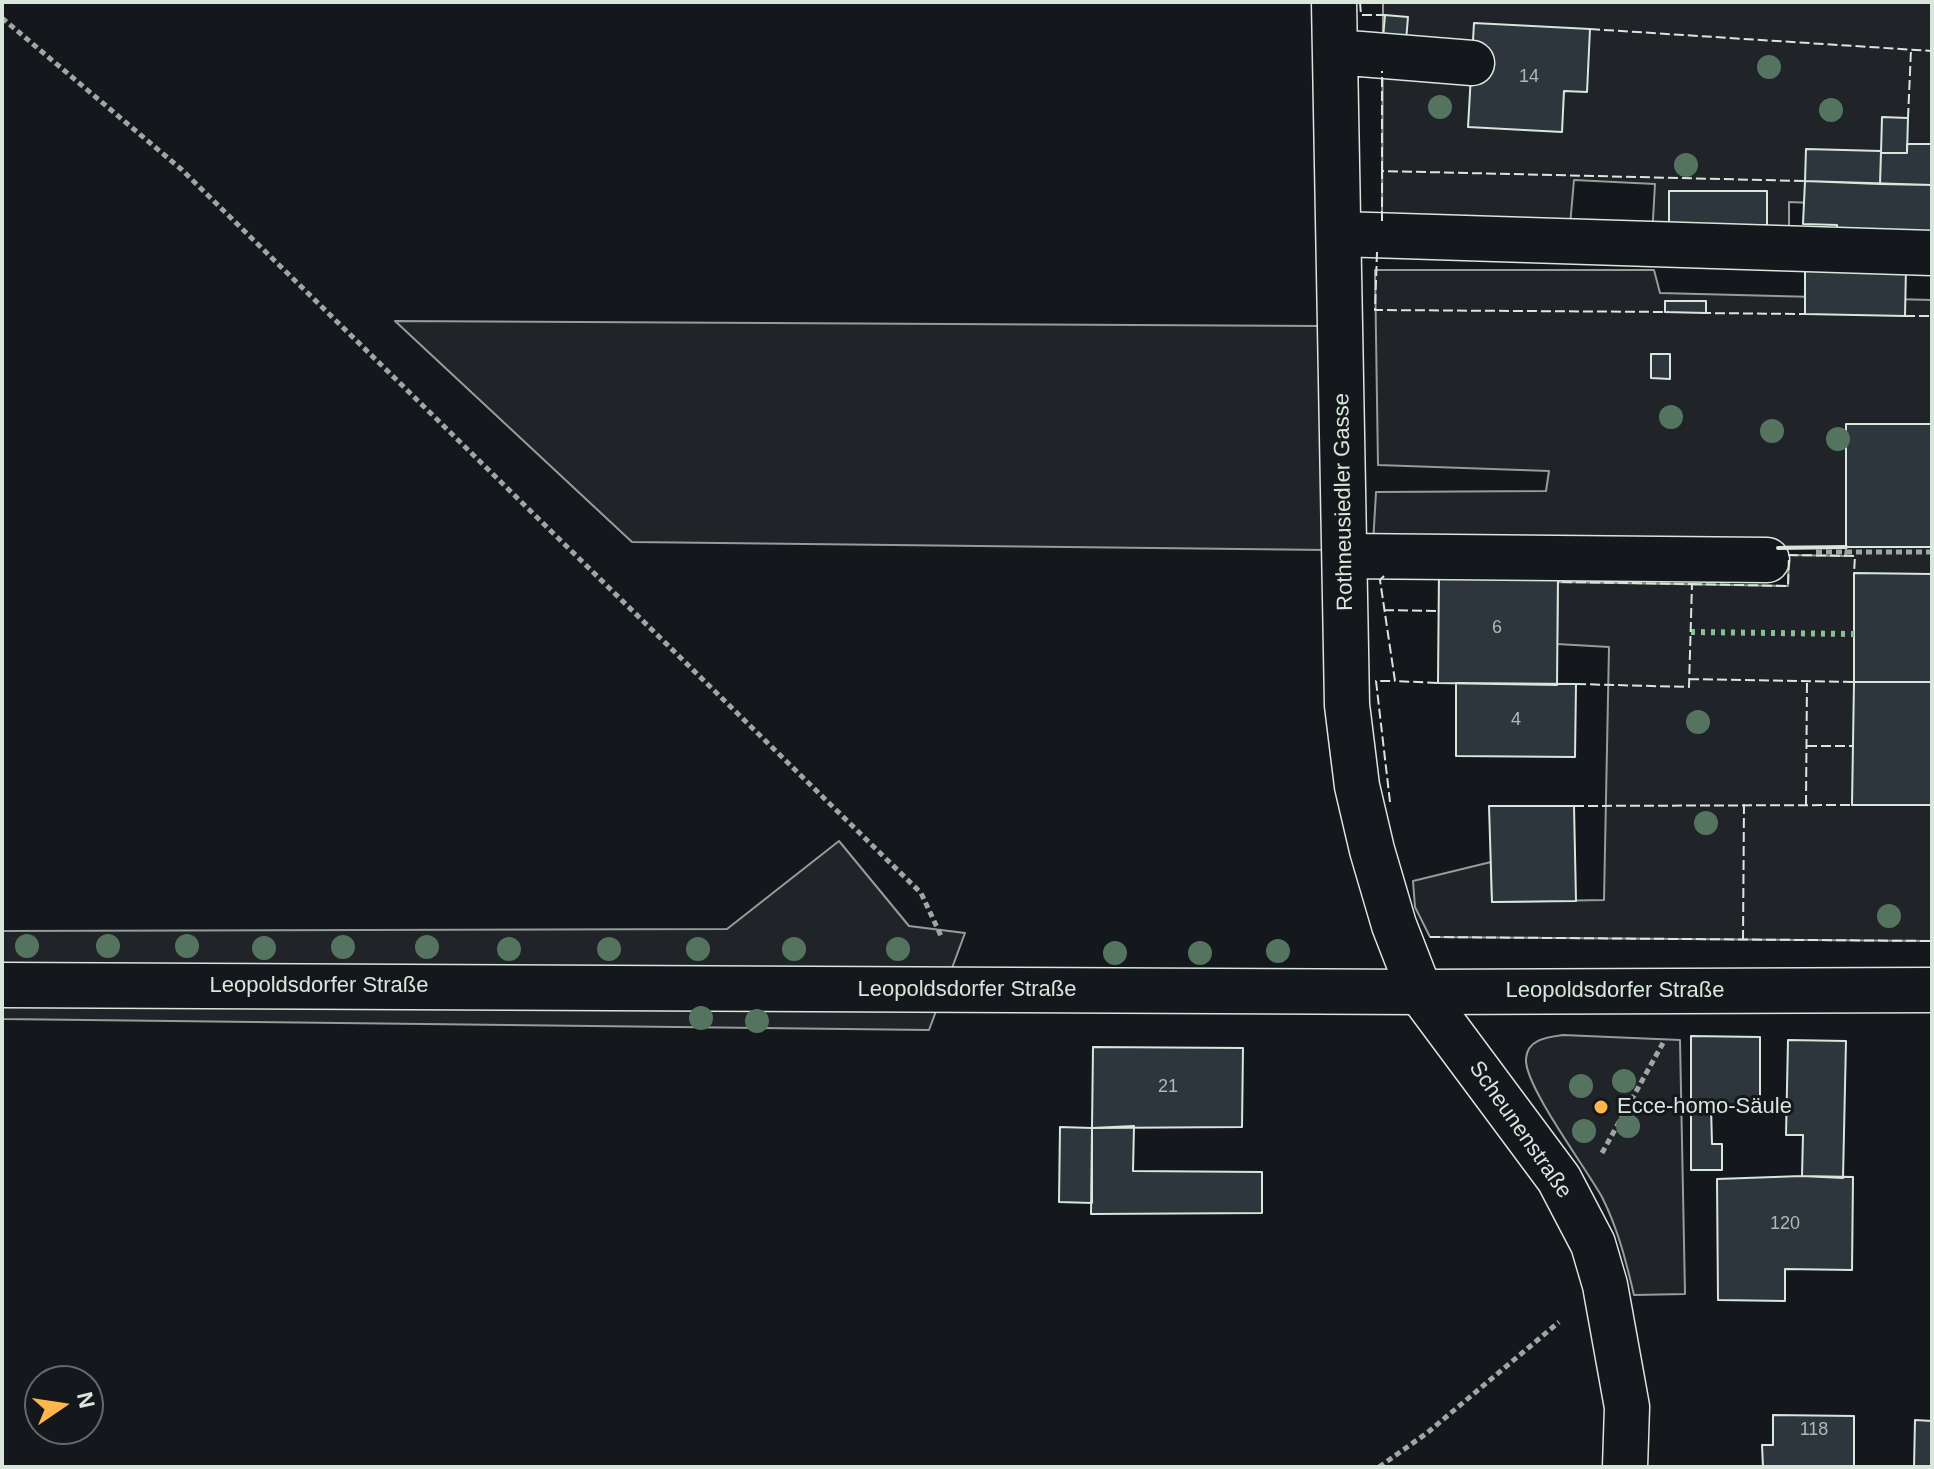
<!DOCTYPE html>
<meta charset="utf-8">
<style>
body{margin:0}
#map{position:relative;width:1934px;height:1469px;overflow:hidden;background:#14181c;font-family:Helvetica,sans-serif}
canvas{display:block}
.frame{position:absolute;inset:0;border:4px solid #d8e6dc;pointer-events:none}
.north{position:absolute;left:24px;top:1365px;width:80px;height:80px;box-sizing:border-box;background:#14181c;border:2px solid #626a69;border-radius:50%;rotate:77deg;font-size:22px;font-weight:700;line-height:32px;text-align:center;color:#d8e6dc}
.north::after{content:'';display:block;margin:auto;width:28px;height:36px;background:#ffb74d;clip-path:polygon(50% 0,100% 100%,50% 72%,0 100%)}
</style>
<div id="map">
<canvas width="1934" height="1469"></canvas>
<div class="frame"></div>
<div class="north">N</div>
</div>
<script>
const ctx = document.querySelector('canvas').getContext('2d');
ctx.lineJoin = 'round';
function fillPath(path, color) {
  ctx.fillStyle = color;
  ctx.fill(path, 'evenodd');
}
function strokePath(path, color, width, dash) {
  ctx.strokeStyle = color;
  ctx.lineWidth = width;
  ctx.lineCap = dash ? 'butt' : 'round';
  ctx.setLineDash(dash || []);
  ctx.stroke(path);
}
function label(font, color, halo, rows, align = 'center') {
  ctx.font = font + ' Helvetica,sans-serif';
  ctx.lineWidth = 6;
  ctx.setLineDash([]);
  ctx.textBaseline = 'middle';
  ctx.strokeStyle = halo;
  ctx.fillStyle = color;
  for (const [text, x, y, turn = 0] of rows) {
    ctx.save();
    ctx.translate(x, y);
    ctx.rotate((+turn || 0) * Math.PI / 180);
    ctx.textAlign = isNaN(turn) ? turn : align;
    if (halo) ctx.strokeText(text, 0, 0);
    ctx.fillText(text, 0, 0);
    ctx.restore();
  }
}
const green = new Path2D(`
 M1383 2H1932V208L1789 202V246L1652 237 1655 184 1574 180 1570 225 1382 218Z
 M1375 270H1654L1660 293 1932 300V941L1430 937 1415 907 1413 881 1491 862 1492 902 1604 900 1609 647 1557 644 1558 582 1788 586 1789 555 1845 556 1846 547 1373 544 1376 492 1546 491 1549 471 1378 465Z
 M395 321 1321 326 1327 550 632 542Z
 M839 841 909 926 965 933 929 1030 2 1019V931L727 929Z
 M1563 1035 1680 1040 1685 1294 1634 1295C1626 1261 1618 1229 1602 1197 1586 1168 1524 1085 1526 1059 1527 1039 1548 1037 1563 1035Z`);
fillPath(green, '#202428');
strokePath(green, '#939e99', 2);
const building = new Path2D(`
 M1385 15 1408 17 1406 41 1383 39Z
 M1474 23 1590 29 1587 92 1564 91 1562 132 1468 127Z
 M1882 117 1908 118 1907 153H1881Z
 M1907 144H1932V185L1880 184 1881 153H1907Z
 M1806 149 1881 151 1880 184 1805 181Z
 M1805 181 1932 185V246L1837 235V225L1803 224Z
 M1669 191H1767V225H1669Z
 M1805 266 1906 268 1905 316 1805 314Z
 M1665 301H1706V313L1665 312Z
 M1651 354H1670V379L1651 378Z
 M1846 424H1932V547H1846Z
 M1439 571 1558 572 1557 685 1438 683Z
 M1854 573 1932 574V682H1854Z
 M1854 682H1932V805H1852Z
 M1456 683 1576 684 1575 757 1456 756Z
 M1489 806H1574L1576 901 1492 902Z
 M1691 1036 1760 1037V1105L1691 1106Z
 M1788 1040 1846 1041 1843 1178 1802 1176 1803 1135H1786Z
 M1093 1047 1243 1048 1242 1127 1092 1128Z
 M1691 1106H1711L1712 1144H1722V1170H1691Z
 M1134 1126 1133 1171 1262 1172V1213L1091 1214 1092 1128Z
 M1060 1127 1092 1128V1203L1059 1202Z
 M1802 1176 1853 1177 1852 1270 1785 1269V1301L1718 1300 1717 1179Z
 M1773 1415 1854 1416V1467H1763L1762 1445H1773Z
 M1915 1420 1932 1421V1467H1914Z`);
fillPath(building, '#2c363c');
strokePath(building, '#d8e6dc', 2);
const minor = new Path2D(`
 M1334 2 1347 705 1357 786 1372 850 1394 925 1420 992 1559 1179 1593 1244 1605 1285 1627 1407 1625 1467
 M1336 52 1472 63
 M1340 234 1932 253
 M1345 556 1767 560`);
const major = new Path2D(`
 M2 985 1420 992 1932 990`);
strokePath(minor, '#d8e6dc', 47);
strokePath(major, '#d8e6dc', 47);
strokePath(new Path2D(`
 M2 18 181 169 921 893 942 938
 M1816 552H1932
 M1602 1153 1663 1043
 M1379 1467 1427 1433 1559 1322`), '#9da8a2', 5, [6, 4]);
strokePath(minor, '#14181c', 44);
strokePath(major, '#14181c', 44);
strokePath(new Path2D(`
 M1691 632 1854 634`), '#8ac095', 6, [4, 6]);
strokePath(new Path2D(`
 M1360 2 1361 15H1385V19
 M1590 29 1932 51
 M1908 118 1911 50
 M1382 171V71
 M1382 221V171L1805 181
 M1377 252 1375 310 1669 312
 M1701 313 1805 314
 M1905 316H1932
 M1384 576 1380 580 1395 681 1438 683
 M1562 582 1692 584 1689 687 1576 684
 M1692 584 1788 586 1789 555 1855 556 1854 573
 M1384 610 1438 611
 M1689 679 1854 682
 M1807 746H1853
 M1390 802 1376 681H1395
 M1806 805 1807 681
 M1574 806 1852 805
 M1430 937 1932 941
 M1743 940 1744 804`), '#d8e6dc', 2, [10, 4]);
strokePath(new Path2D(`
 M1778 548 1846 547`), '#d8e6dc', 4);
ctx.fillStyle = '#55745f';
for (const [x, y] of [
 [1769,67],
 [1440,107],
 [1831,110],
 [1686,165],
 [1671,417],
 [1772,431],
 [1838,439],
 [1698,722],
 [1706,823],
 [1889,916],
 [27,946],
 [108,946],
 [187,946],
 [343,947],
 [427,947],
 [264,948],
 [509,949],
 [609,949],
 [698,949],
 [794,949],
 [898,949],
 [1278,951],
 [1115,953],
 [1200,953],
 [701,1018],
 [757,1021],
 [1624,1081],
 [1581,1086],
 [1628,1126],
 [1584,1131]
]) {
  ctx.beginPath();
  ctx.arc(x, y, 12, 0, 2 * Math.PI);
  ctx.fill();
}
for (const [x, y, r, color] of [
 [1601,1107,8,"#ffb74d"]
]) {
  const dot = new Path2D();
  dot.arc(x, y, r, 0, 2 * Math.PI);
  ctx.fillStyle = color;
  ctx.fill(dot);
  strokePath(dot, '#14181c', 3);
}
label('18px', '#adbab4', null, [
 ["14",1529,77],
 ["6",1497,628],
 ["4",1516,720],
 ["21",1168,1087],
 ["120",1785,1224],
 ["118",1814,1430]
]);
label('22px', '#d8e6dc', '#14181c', [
 ["Rothneusiedler Gasse",1344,502,-91],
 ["Leopoldsdorfer Straße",319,986],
 ["Leopoldsdorfer Straße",967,990],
 ["Leopoldsdorfer Straße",1615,991],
 ["Scheunenstraße",1520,1130,55]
]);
label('22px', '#d8e6dc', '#14181c', [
 ["Ecce-homo-Säule",1617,1107]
], 'left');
</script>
